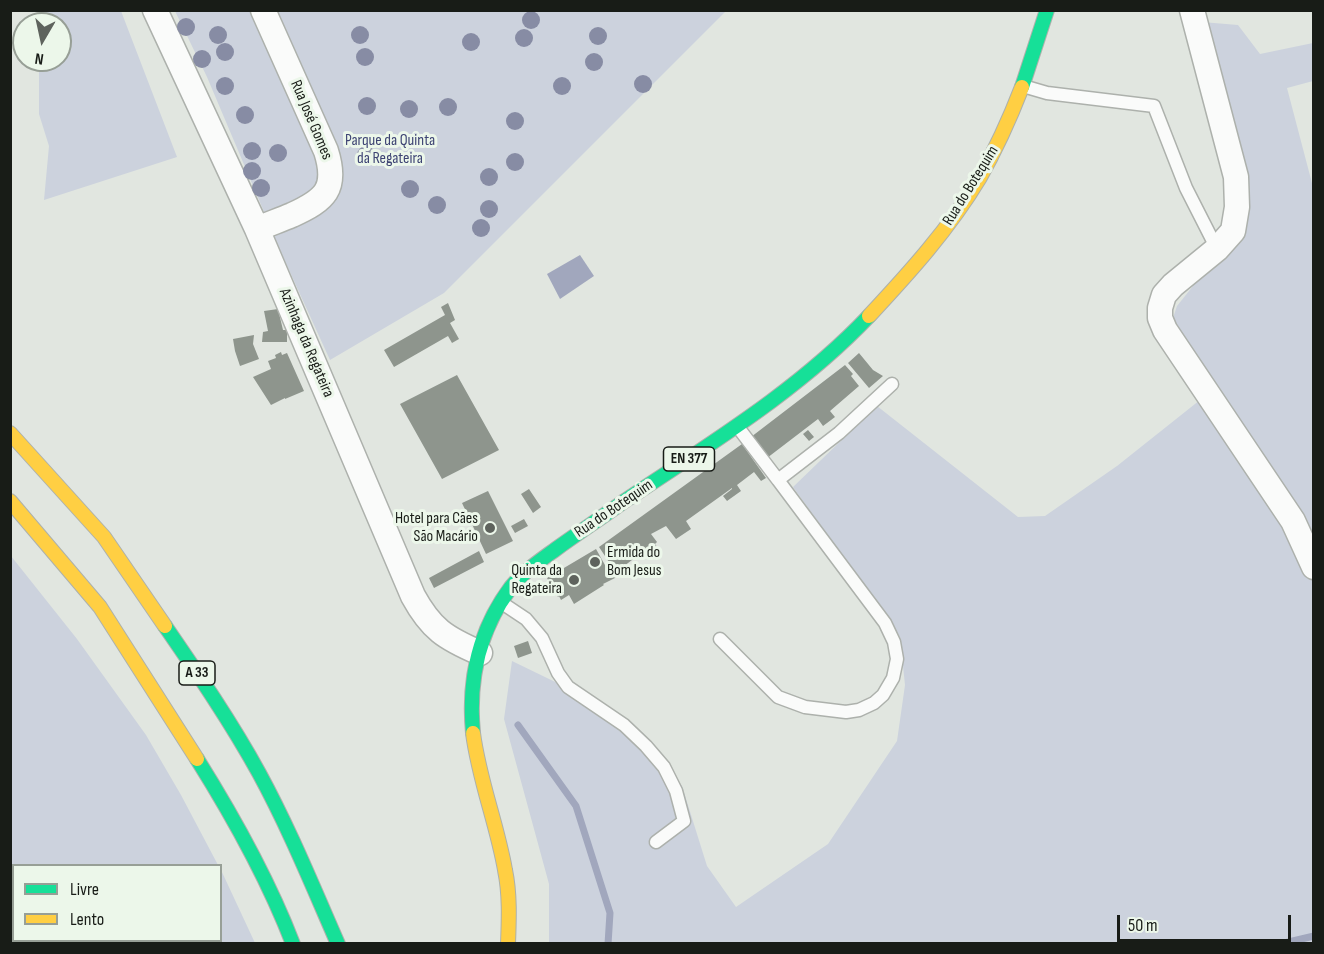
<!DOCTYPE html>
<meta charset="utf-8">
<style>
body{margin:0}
#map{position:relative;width:1324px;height:954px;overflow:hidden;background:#e1e6e0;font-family:"Sofia Sans Condensed",sans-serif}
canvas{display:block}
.frame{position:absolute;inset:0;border:12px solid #181c17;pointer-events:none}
.legend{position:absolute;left:12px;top:864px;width:210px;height:78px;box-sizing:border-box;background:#ecf7ea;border:2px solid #979f96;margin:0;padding:8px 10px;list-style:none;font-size:18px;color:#181c17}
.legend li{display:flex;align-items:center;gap:12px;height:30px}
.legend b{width:30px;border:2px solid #979f96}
.north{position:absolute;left:12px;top:12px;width:60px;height:60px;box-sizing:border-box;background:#ecf7ea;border:2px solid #979f96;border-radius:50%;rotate:189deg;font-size:16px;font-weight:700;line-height:24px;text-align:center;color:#181c17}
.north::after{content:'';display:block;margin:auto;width:21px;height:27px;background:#5e635d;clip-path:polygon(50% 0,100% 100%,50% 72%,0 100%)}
.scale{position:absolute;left:1117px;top:915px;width:174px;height:27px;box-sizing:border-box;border:3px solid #181c17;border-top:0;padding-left:8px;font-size:18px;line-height:21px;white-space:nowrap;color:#181c17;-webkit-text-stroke:4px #ecf7ea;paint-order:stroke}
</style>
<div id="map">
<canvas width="1324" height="954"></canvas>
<div class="frame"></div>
<ul class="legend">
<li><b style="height:8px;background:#16e098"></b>Livre</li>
<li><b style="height:8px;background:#ffcf43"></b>Lento</li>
</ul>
<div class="north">N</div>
<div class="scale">50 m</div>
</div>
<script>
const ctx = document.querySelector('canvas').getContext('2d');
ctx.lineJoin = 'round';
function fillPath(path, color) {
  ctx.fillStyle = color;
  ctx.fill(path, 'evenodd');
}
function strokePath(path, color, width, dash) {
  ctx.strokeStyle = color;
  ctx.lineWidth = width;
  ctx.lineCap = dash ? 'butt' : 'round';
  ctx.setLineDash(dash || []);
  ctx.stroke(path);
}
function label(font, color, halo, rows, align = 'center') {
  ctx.font = font + ' "Sofia Sans Condensed",sans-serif';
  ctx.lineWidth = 6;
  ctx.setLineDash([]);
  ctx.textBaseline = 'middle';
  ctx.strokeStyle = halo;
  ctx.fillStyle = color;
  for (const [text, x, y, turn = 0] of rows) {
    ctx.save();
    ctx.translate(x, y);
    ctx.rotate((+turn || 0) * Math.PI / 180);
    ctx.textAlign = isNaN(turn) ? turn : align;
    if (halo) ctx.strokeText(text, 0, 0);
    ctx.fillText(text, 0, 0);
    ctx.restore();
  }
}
fillPath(new Path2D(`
 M39 11H121L177 157 44 200 49 146 39 114V60H60V24H39Z
 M175 11H726L444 293 330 360 284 259 207 77Z
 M1202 22 1238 25 1260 54 1313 43V81L1287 88 1313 187V555L1235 419 1173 318 1177 306 1205 271 1239 238Z
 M1200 400 1283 520 1313 583V943H549V884L504 719 512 661 582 695 654 754 682 786 707 866 736 907 828 844 897 741 905 685 900 637 793 487 877 406 1018 517 1045 516 1117 466Z
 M11 556 77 639 146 735 181 795 218 865 14 866V940H220L221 870 255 943H11Z`), '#ccd2dd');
fillPath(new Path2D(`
 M580 255 594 276 560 299 547 274Z`), '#a1a7bd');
strokePath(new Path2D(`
 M518 725 576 806 610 913 608 944
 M1280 944 1314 936`), '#a1a7bd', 7);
fillPath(new Path2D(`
 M448 303 455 320 450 323 459 339 452 343 448 336 394 367 384 350 445 315 441 307Z
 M278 309 283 330H287V342H262L263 332 268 331 264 311Z
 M254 335 253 344 259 359 240 366 235 351 233 339Z
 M281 352 282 355 287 353 304 391 285 399V398L271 405 253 377 271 369 268 361 276 358 275 355Z
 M859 353 873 370 883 376 869 388 848 363Z
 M845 365 853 374 851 376 859 386 830 411 835 417 823 426 818 419 767 458 751 437Z
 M457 375 499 450 442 479 400 404Z
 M808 430 814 437 809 441 803 434Z
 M742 444 766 478 761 481 754 472 737 485 741 491 727 501 723 496 732 489V488L686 521 691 529 676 539 666 526 651 534 657 542 655 544 660 551 649 559 644 551 616 572 619 576 603 584 604 585 574 604 569 595 561 600 559 596 558 597 547 578 596 549 610 574 615 571 599 547Z
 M529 489 541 507 533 513 521 494Z
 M488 491 513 541 486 554 462 503Z
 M524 519 528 526 515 533 511 526Z
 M479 551 484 562 434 588 429 578Z
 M528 641 532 653 518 658 514 646Z`), '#8e958d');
const lane = new Path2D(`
 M1023 86 1047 93 1154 106 1186 188 1217 249
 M737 426 778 480 839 433 892 384
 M502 603 526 619 542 638 558 673 568 687 624 725 646 746 664 767 676 791 684 821 656 842
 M720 639 778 697 805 707 846 712 859 710 874 703 883 695 893 678 897 659 894 642 885 623 778 480`);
const street = new Path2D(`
 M155 10 257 229 413 596C431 629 445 638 480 653
 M1192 10 1236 177 1237 207 1233 231 1217 249 1173 285 1164 295 1160 308V318L1165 330 1293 521 1314 567
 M257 229C269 224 280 220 292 215 325 200 338 189 326 151L263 10`);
const fast = new Path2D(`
 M1022 87 1047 10
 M165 626C198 674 231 722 259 773 289 828 313 887 338 944
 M473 733C468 681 479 630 511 587 523 572 541 560 556 549 578 533 601 518 623 502 708 445 798 391 869 316
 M197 759C234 818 268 879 293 944`);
const slow = new Path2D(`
 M869 316C909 273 949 229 979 179 996 149 1010 118 1022 87
 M10 433 104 537 165 626
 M10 501 100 607 197 759
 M473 733C479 780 497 824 505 870 510 894 509 919 508 944`);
strokePath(lane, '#adb1ac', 15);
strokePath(street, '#adb1ac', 27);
strokePath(fast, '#adb1ac', 16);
strokePath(slow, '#adb1ac', 16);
strokePath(lane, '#fafbfa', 12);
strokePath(street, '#fafbfa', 24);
strokePath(fast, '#16e098', 14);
strokePath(slow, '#ffcf43', 14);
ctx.fillStyle = '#878ca4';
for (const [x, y] of [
 [531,20],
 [186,27],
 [218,35],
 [360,35],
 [598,36],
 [524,38],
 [471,42],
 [225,52],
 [365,57],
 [202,59],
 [594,62],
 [643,84],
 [225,86],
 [562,86],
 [367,106],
 [448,107],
 [409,109],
 [245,115],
 [515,121],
 [252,151],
 [278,153],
 [366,155],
 [515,162],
 [252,171],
 [489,177],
 [261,188],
 [410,189],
 [437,205],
 [489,209],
 [481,228]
]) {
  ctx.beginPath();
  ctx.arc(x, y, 9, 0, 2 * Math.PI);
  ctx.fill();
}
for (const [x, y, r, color] of [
 [490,528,6,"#5e635d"],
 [595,562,6,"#5e635d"],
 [574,580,6,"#5e635d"]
]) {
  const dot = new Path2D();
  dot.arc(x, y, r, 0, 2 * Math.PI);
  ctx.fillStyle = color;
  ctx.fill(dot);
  strokePath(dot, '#ecf7ea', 2);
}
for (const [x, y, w] of [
 [689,459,51],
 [197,673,36]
]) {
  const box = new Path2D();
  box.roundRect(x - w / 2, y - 12, w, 24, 4.5);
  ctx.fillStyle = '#ecf7ea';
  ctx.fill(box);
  strokePath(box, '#181c17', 1.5);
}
label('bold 15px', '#181c17', null, [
 ["EN 377",689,459],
 ["A 33",197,673]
]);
label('16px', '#181c17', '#ecf7ea', [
 ["Rua José Gomes",311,120,67],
 ["Rua do Botequim",971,186,-58],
 ["Azinhaga da Regateira",306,343,67],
 ["Rua do Botequim",614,509,-34]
]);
label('16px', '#3d4373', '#ecf7ea', [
 ["Parque da Quinta",390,141],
 ["da Regateira",390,159]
]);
label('16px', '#181c17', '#ecf7ea', [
 ["Hotel para Cães",478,519],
 ["São Macário",478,537],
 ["Ermida do",607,553,"left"],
 ["Bom Jesus",607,571,"left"],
 ["Quinta da",562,571],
 ["Regateira",562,589]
], 'right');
</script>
